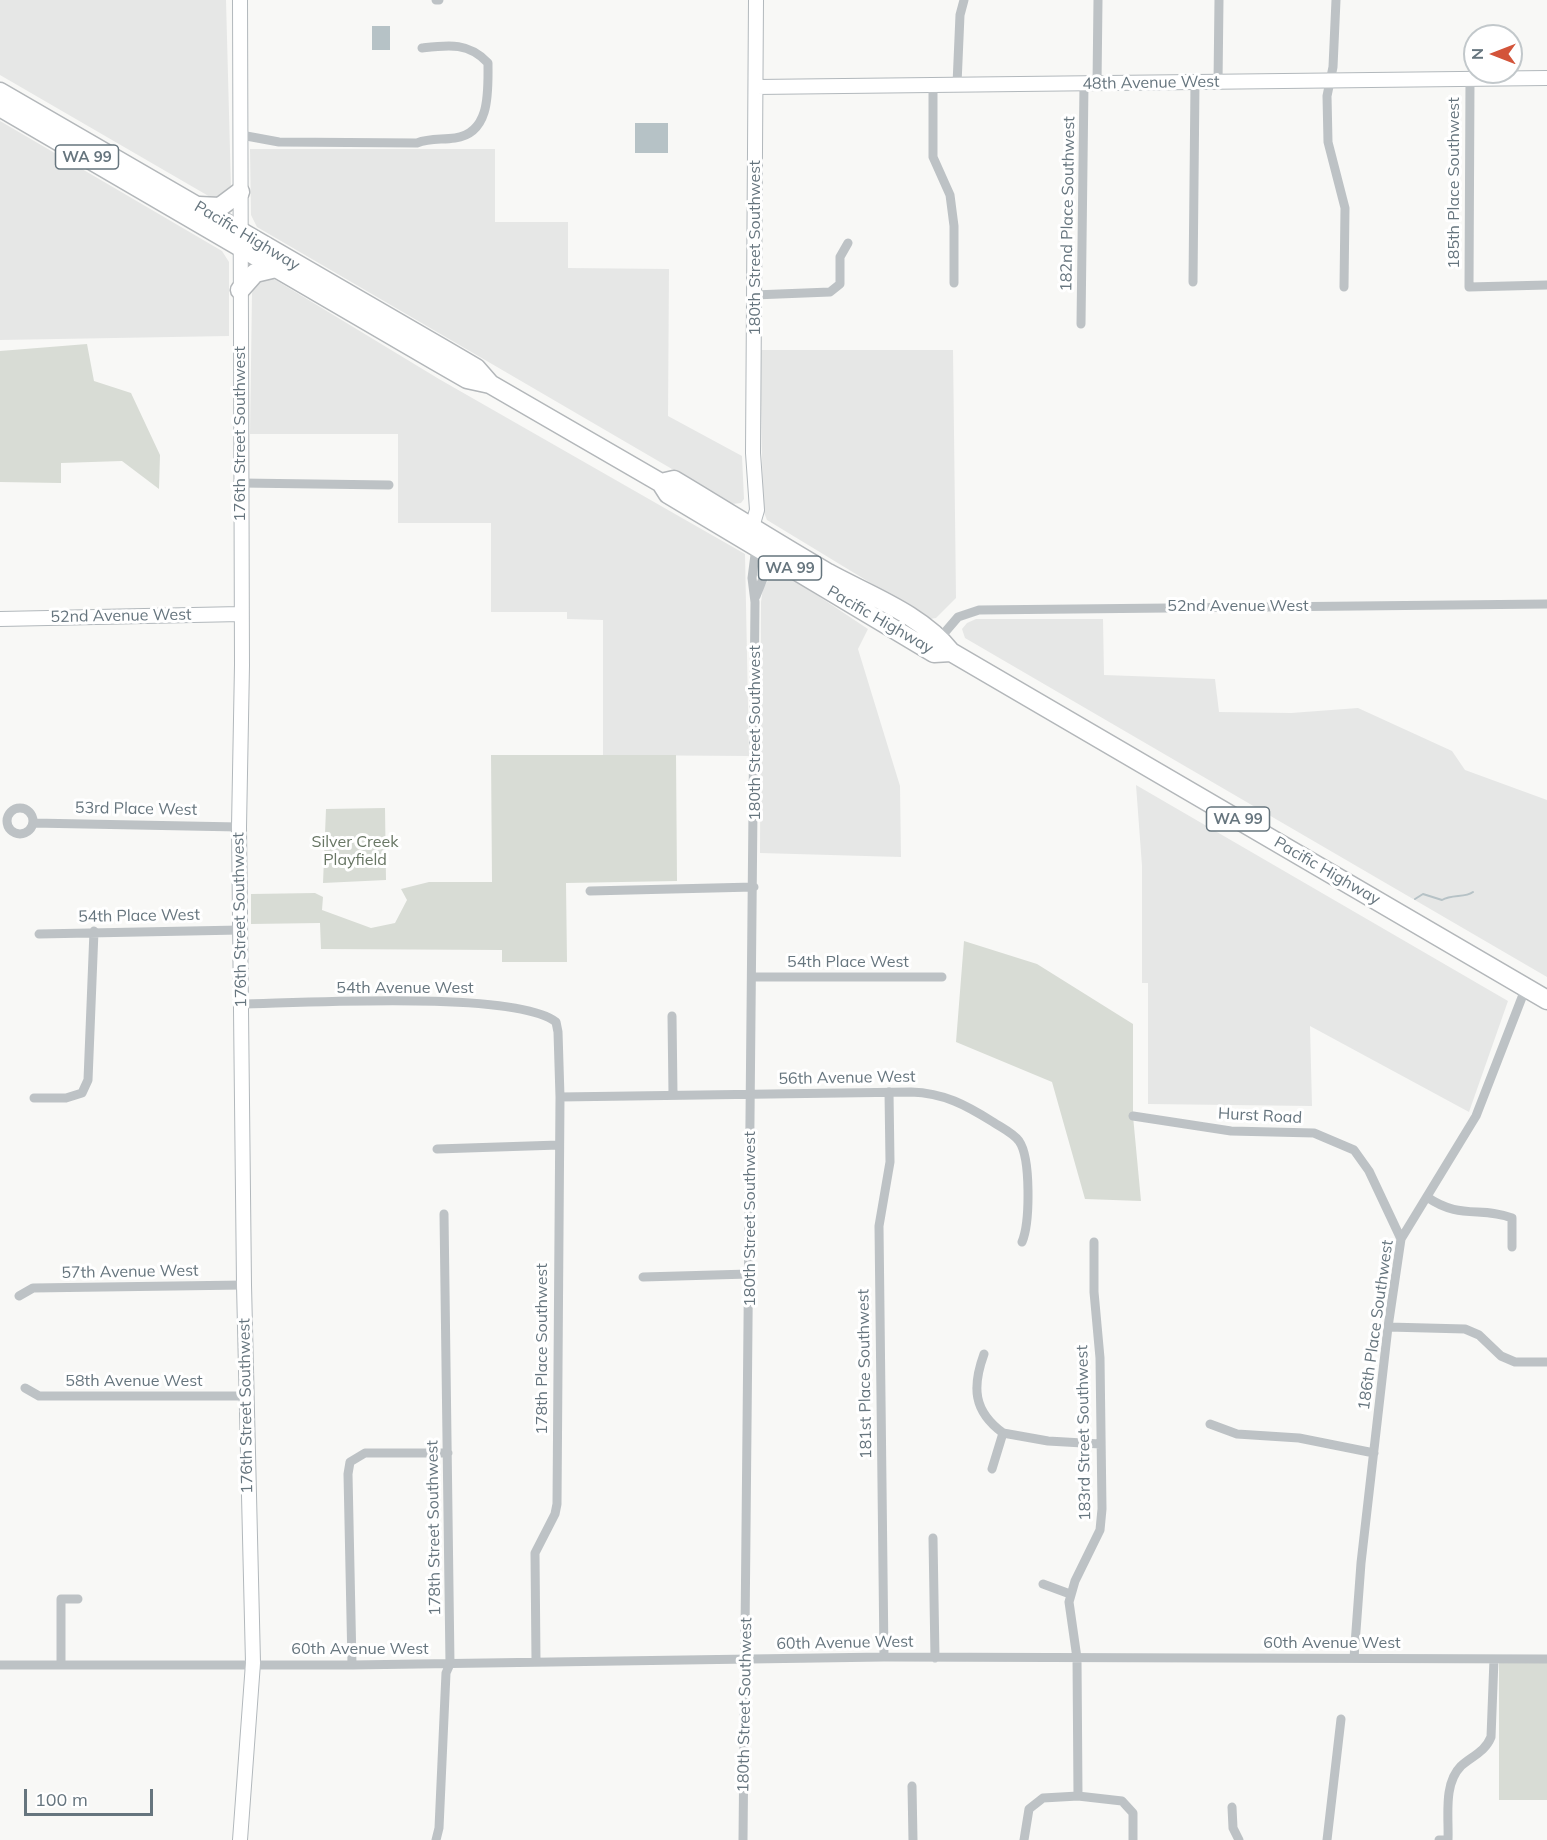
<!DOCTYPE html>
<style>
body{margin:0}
#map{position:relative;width:1547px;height:1840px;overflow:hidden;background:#f8f8f6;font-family:Mulish,sans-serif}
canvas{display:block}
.north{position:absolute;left:1463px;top:24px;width:60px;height:60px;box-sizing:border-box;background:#fff;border:2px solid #c2c8cb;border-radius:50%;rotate:270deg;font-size:16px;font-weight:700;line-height:24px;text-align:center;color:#66757e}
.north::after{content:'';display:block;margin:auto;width:21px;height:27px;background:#d3543a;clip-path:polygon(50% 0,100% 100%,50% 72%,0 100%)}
.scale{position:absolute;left:24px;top:1789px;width:129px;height:27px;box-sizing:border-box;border:3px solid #66757e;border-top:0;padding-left:8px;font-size:18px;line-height:21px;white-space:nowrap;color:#66757e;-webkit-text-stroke:4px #fff;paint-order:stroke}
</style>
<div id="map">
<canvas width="1547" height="1840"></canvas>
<div class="north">N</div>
<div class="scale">100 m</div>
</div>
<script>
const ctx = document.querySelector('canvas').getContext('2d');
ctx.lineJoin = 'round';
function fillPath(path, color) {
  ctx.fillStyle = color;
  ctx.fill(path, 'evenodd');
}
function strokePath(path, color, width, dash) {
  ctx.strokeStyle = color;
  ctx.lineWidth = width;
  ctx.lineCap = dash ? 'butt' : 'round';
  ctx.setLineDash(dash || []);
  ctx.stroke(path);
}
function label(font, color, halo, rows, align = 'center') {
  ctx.font = font + ' Mulish,sans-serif';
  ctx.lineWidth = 6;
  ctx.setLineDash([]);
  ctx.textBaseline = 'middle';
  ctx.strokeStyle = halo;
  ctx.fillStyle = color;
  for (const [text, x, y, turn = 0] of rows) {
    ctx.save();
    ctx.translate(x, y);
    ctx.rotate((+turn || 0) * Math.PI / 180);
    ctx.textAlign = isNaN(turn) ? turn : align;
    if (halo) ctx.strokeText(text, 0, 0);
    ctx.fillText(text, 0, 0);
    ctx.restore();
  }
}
fillPath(new Path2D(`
 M0 0H226L231 189 222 198H212L0 75Z
 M0 121 222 251 229 262V336L0 340Z
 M250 149H495V222H568V268L669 269 668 416 742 456 744 499 741 503 732 504 257 227 251 215Z
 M269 276 439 379 745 554 749 756 603 755V620L567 619V612H491V523H398V434H250L252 293 259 279Z
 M760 350H953L956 598 936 618 930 619 767 520 763 510Z
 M785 574 868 629 858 649 900 786 901 857 760 853 761 602 763 588 769 579Z
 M976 619H1103L1104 675 1215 679 1219 712 1291 713 1358 708 1452 751 1465 770 1547 800V977L965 638 962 629 967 623Z
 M1136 785 1508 1001 1469 1112 1310 1026 1312 1106 1148 1104V983H1142V866Z`), '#e6e7e6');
fillPath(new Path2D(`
 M87 344 94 381 131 393 160 455 159 489 122 461 61 463V483L0 482V351Z
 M491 755H676L677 881 566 883 567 962H502V950L321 949 320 923 251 924V894L315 893 323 897 322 910 371 928 395 923 407 900 401 889 429 882H492Z
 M385 808 386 880 323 883 326 809Z
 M964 941 1037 964 1133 1024V1116L1141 1201 1085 1199 1052 1082 956 1042Z
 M1499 1663H1547V1800H1499Z`), '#d8dcd5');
fillPath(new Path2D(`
 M372 26H390V50H372Z
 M635 123H668V153H635Z`), '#b6c2c6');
strokePath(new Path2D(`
 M1415 899 1423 894 1442 900C1452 894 1465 898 1473 892`), '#b6c2c6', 2);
const secondary = new Path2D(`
 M756 87 1547 78
 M752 527 757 510 753 453 756 0
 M0 619 241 614
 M240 1840 253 1663 244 1285 239 827 242 665 240 0`);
const highway = new Path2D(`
 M0 92 447 351 476 368 490 384 661 483 668 494 934 653 951 652
 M0 107 434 360 467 379 490 384
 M199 206 220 207 240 192
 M240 290 255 273 276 268
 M661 483 674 480C726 511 776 543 828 573 870 596 921 614 951 652L1547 1000`);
strokePath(secondary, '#b2b8bc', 16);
strokePath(highway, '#b3b7ba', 21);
strokePath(new Path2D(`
 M436 0H439
 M1336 0 1333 67 1327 96 1328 142 1345 208 1344 287
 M1470 79 1469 287 1547 285
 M1218 83 1219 0
 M933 84V157L950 195 954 226V283
 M957 84 960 15 964 0
 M1097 84 1098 0
 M241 135 279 142 417 143C430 138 441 140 455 138 491 133 488 91 488 63 469 42 448 45 422 48
 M1193 282 1195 83
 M754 295 830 292 840 284V257L848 243
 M1081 324 1084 84
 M241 483 389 485
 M756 596 764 576 784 564
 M940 638 958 617 979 610 1547 604
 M7 821a13 13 0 1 1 26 0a13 13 0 1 1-26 0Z
 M33 823 239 827
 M590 891 754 887
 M39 934 240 930
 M753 977H942
 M240 1004C300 1003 516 990 556 1022L558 1032 560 1097 557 1504 555 1514 535 1553 536 1661
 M672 1016 673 1094
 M560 1097 911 1092C944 1093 966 1105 993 1122 1002 1128 1013 1133 1019 1141 1031 1158 1030 1223 1022 1242
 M34 1098H66L82 1093 88 1080 94 931
 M1133 1116 1231 1131 1314 1133 1354 1150 1369 1171 1401 1239
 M437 1149 559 1145
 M1427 1197C1460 1220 1481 1206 1512 1218V1247
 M643 1277 749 1274
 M19 1296 33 1288 244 1285
 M1388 1327 1465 1329 1479 1335 1501 1356 1515 1362H1547
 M984 1354C972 1387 973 1411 1003 1433L992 1469
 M25 1388 39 1396H246
 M1210 1424 1237 1434 1299 1438 1374 1453
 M1003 1433 1048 1441 1100 1444
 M933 1538 935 1658
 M1043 1584 1070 1594
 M884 1657 879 1226 890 1162 889 1092
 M1354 1658 1361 1563 1388 1327 1401 1239 1476 1116 1526 987
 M0 1665H352L884 1657 1547 1659
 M61 1665V1599H78
 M352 1665 348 1474 350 1462 365 1453H448
 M912 1786 913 1840
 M1078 1796 1077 1658 1069 1602 1075 1581 1100 1530 1102 1509 1100 1358 1094 1292V1242
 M1232 1807 1233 1828 1239 1840
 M436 1840 439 1828 446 1673 450 1664 444 1214
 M743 1840 755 602 752 578 756 547
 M1024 1840 1029 1809 1043 1798 1078 1796 1122 1801 1133 1813V1840
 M1327 1840 1341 1719
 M1439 1840H1448C1449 1817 1443 1784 1461 1766 1472 1756 1485 1752 1491 1737L1494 1659`), '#bdc2c5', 9);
strokePath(secondary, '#fff', 14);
strokePath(highway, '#fff', 18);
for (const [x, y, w] of [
 [87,157,63],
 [790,568,63],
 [1238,819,63]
]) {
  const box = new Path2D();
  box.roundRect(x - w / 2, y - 12, w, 24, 4.5);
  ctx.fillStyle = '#fff';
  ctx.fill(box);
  strokePath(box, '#66757e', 1.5);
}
label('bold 15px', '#66757e', null, [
 ["WA 99",87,157],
 ["WA 99",790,568],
 ["WA 99",1238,819]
]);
label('16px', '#66757e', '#fff', [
 ["48th Avenue West",1151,83,-1],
 ["185th Place Southwest",1454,183,-90],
 ["182nd Place Southwest",1068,204,-89],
 ["Pacific Highway",247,236,31],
 ["180th Street Southwest",755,248,-90],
 ["176th Street Southwest",240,434,-90],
 ["52nd Avenue West",1238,606],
 ["52nd Avenue West",121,616,-1],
 ["Pacific Highway",880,620,30],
 ["180th Street Southwest",755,733,-90],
 ["53rd Place West",136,809,1],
 ["Pacific Highway",1327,871,30],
 ["54th Place West",139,916,-1],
 ["176th Street Southwest",240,920,-91],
 ["54th Place West",848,962],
 ["54th Avenue West",405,988],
 ["56th Avenue West",847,1078,-1],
 ["Hurst Road",1260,1116,3],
 ["180th Street Southwest",750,1219,-90],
 ["57th Avenue West",130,1272,-1],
 ["186th Place Southwest",1376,1325,-82],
 ["178th Place Southwest",542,1349,-90],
 ["181st Place Southwest",865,1374,-91],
 ["58th Avenue West",134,1381],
 ["176th Street Southwest",246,1406,-91],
 ["183rd Street Southwest",1084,1433,-91],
 ["178th Street Southwest",434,1528,-91],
 ["60th Avenue West",845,1643,-1],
 ["60th Avenue West",1332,1643],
 ["60th Avenue West",360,1649],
 ["180th Street Southwest",745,1705,-89]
]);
label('16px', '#687664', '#fff', [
 ["Silver Creek",355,842],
 ["Playfield",355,860]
]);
</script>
